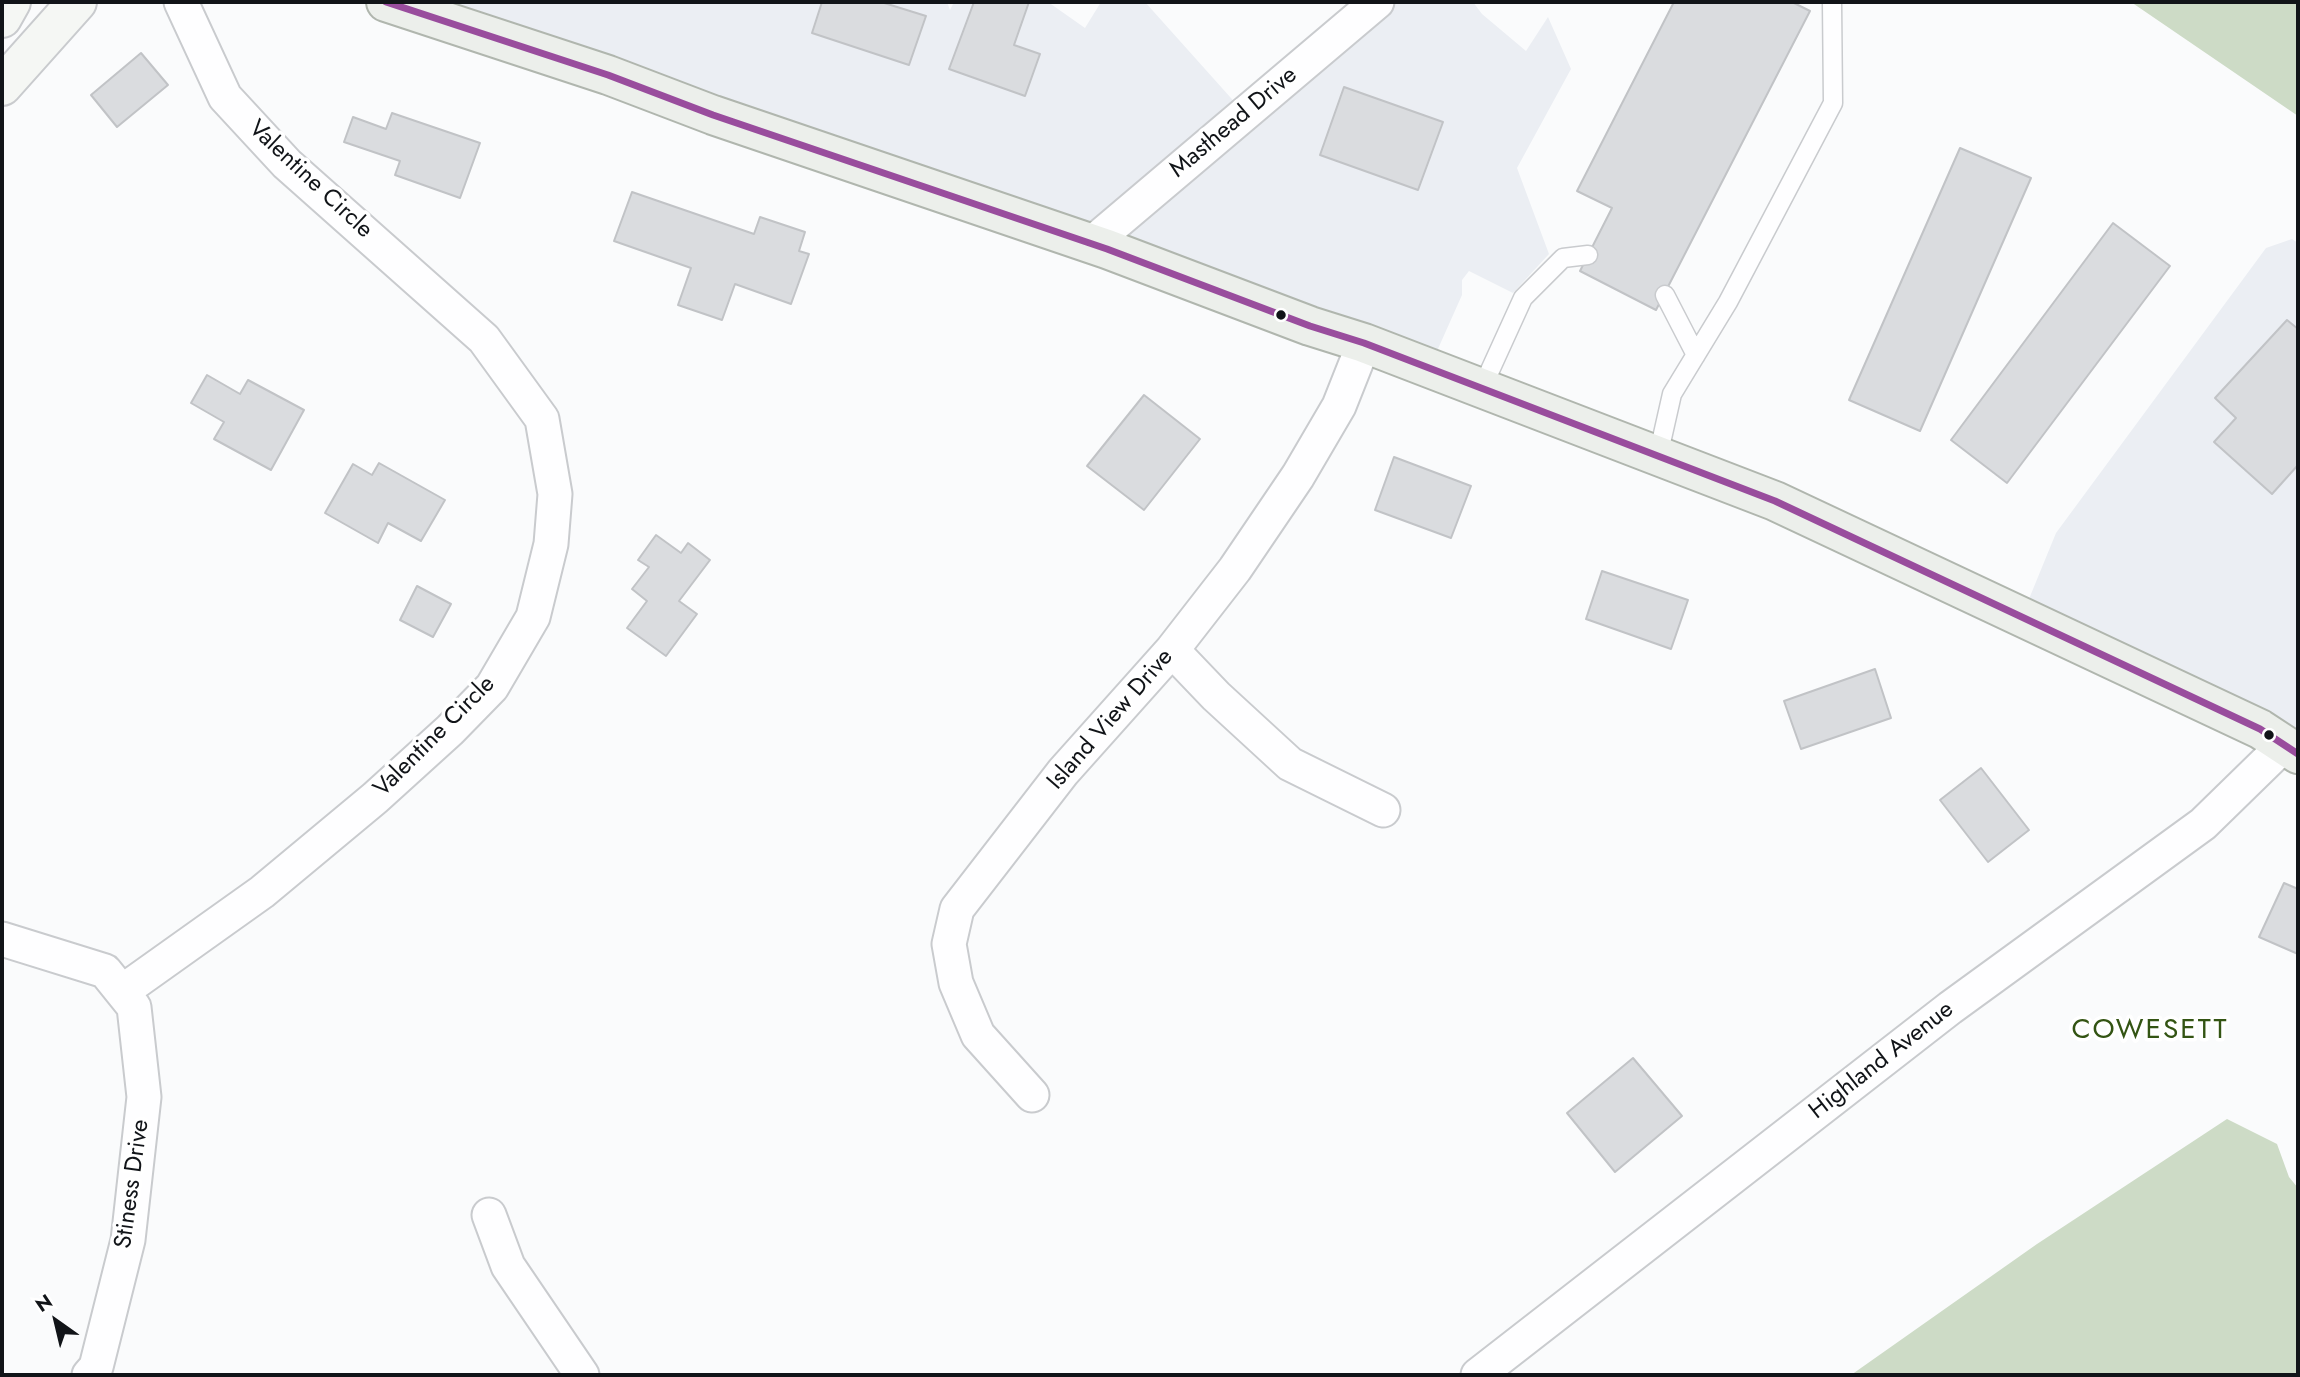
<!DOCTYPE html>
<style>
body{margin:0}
#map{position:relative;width:2300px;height:1377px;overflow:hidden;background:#fafbfc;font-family:Jost,sans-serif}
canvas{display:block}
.frame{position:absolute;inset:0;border:4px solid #111418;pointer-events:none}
.north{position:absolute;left:21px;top:1286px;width:70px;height:70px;-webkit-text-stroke:5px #fff;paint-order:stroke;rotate:326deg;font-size:19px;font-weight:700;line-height:28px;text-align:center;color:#111418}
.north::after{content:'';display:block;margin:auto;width:24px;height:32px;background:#111418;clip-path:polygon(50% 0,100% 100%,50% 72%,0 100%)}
</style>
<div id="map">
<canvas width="2300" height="1377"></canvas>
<div class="frame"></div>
<div class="north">N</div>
</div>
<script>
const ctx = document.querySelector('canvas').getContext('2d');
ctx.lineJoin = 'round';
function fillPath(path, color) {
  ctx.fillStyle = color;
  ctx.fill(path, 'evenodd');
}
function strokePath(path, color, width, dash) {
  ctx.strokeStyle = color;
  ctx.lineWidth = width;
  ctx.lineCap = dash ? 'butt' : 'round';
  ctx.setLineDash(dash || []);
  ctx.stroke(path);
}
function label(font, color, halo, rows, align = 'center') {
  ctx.font = font + ' Jost,sans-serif';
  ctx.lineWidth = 7;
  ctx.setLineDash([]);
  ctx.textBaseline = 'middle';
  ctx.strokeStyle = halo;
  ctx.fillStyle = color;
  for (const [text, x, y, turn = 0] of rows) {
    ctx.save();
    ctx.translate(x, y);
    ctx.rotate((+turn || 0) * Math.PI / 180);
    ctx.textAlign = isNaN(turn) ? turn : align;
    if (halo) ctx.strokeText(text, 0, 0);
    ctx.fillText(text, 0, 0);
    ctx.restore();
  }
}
fillPath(new Path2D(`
 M390 2H947L950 10 954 2H1048L1085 28 1101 2H1145L1239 107 1372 2H1473L1482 14 1526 51 1548 17 1571 69 1517 168 1549 254 1513 293 1469 271 1462 280V295L1433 360Z
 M2292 239 2298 243V754L2022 616 2056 533 2266 248Z`), '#ebeef3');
fillPath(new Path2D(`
 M2131 2H2298V116Z
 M2227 1119 2277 1144 2289 1177 2298 1188V1375H1851L2037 1244Z`), '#cddbc6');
const building = new Path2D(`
 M822 2H881L926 16 909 65 812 33Z
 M974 2H1029L1014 45 1040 54 1025 96 949 69Z
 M1674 2H1792L1810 11 1656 310 1580 271 1612 208 1577 191Z
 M141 53 168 85 117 127 91 95Z
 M1344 87 1443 122 1418 190 1320 155Z
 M392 113 480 143 460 198 395 175 400 161 344 142 353 117 386 129Z
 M1960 148 2031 178 1920 431 1849 400Z
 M632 192 754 234 760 217 805 232 799 251 809 254 791 304 735 284 722 320 678 305 691 268 614 241Z
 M2113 223 2170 266 2007 483 1951 440Z
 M2287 320 2298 329V465L2272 494 2214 442 2236 418 2215 398Z
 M207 375 240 394 248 380 304 410 271 470 214 439 224 422 191 403Z
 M1144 395 1200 439 1144 510 1087 466Z
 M1394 457 1471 486 1451 538 1375 510Z
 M379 463 445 500 421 541 388 523 378 543 325 513 353 464 372 475Z
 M656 535 681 553 688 543 710 560 679 601 697 614 666 656 627 628 647 601 632 589 649 567 638 560Z
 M1602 571 1688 600 1671 649 1586 619Z
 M417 586 451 604 433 637 400 620Z
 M1875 669 1891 718 1801 749 1784 701Z
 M1981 768 2029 830 1988 862 1940 800Z
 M2284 883 2298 889V954L2259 937Z
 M1633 1058 1682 1116 1615 1172 1567 1113Z`);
fillPath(building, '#dadcdf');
strokePath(building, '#c1c3c6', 2);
const service = new Path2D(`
 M1665 295 1696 355
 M1482 388 1523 298 1563 258 1588 255
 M1658 456 1672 394 1728 302 1833 103 1832 2`);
const minor = new Path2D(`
 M1091 244 1377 2
 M1172 650 1216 696 1290 764 1383 810
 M2 939 105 971 134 1007 144 1097 128 1240 96 1367 89 1375
 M123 991 262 892 375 798 450 730 492 687 533 617 551 544 555 494 542 419 484 339 287 164 225 97 181 2
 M1032 1095 978 1035 956 983 949 944 957 909 1063 772 1172 650 1235 569 1298 476 1339 406 1364 343
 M489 1215 508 1266 582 1375
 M1478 1375 1950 1008 2203 824 2284 745`);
const secondary = new Path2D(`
 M2 18 11 2
 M2 86 77 2`);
const primary = new Path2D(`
 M386 2 608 75 713 115 1107 249 1310 326 1364 343 1775 501 2260 729 2298 754`);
strokePath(service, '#c9cbce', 21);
strokePath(minor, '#c9cbce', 37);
strokePath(secondary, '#c9cbce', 42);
strokePath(primary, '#b0b6ae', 42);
strokePath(service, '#fefeff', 18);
strokePath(minor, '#fefeff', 33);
strokePath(secondary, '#f5f7f4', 38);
strokePath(primary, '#ecefeb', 38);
strokePath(new Path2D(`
 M386 2 608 75 713 115 1107 249 1310 326 1364 343 1775 501 2260 729 2298 754`), '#994d9d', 7);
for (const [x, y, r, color] of [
 [1281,315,6,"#111418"],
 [2269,735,6,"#111418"]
]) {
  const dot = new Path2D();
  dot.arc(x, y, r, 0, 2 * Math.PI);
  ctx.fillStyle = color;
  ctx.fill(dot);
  strokePath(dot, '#fff', 2.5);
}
label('24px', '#111418', '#fff', [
 ["Masthead Drive",1234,123,-40],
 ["Valentine Circle",310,180,43],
 ["Island View Drive",1111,720,-49],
 ["Valentine Circle",435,737,-45],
 ["Highland Avenue",1882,1061,-38],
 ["Stiness Drive",133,1184,-82]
]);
ctx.letterSpacing = '2px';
label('28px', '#335413', '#fff', [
 ["COWESETT",2150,1031]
]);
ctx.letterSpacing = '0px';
</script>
